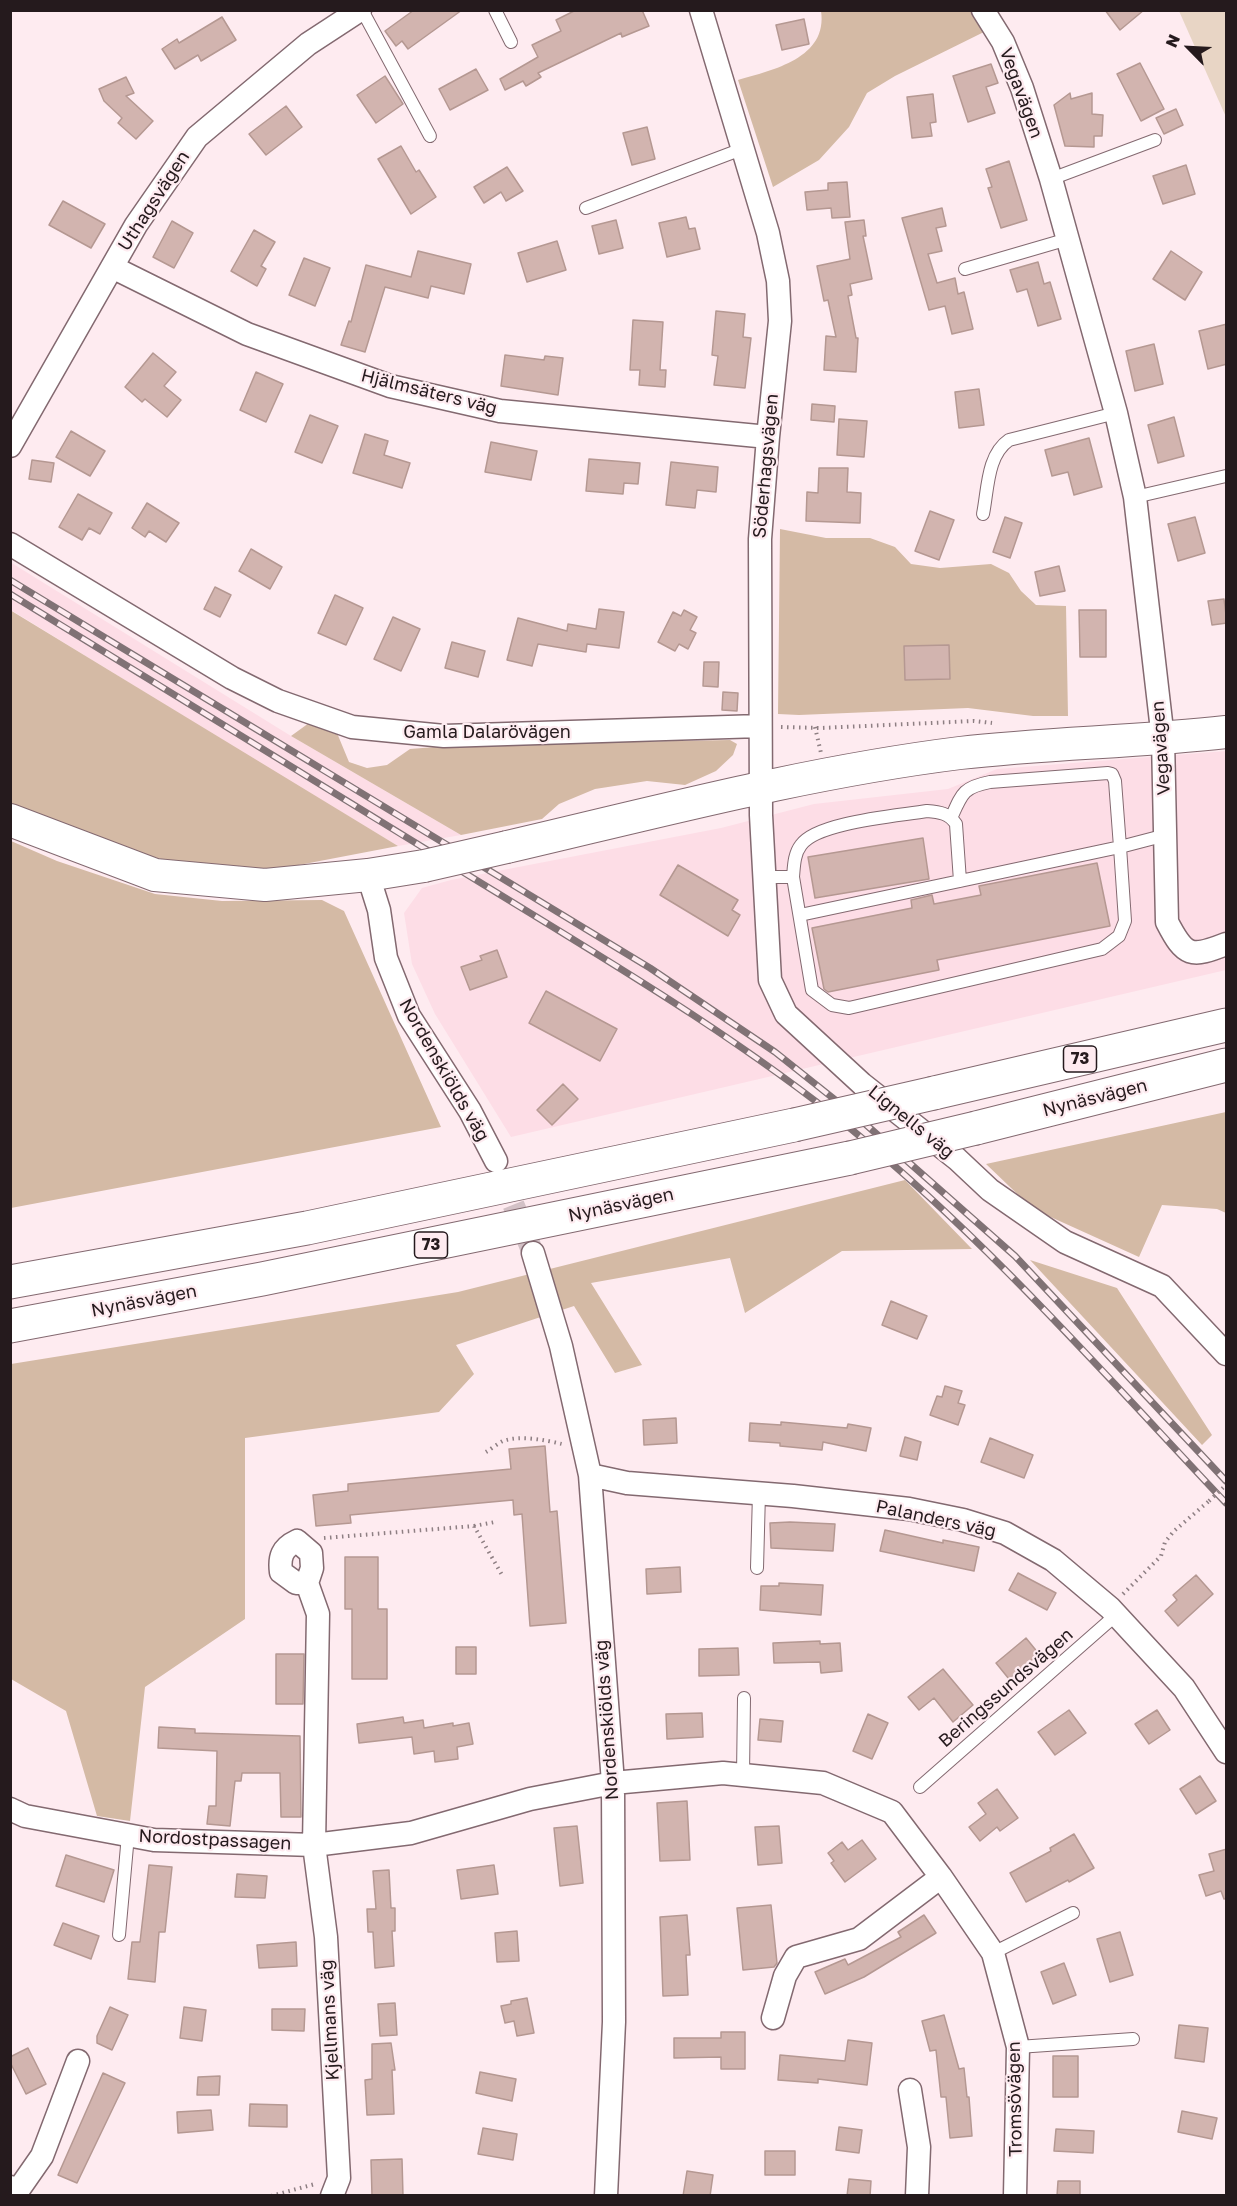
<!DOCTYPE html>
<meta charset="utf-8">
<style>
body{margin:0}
#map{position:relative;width:1237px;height:2206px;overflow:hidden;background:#feebf0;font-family:"Golos Text",sans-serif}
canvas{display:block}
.frame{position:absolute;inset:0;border:12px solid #251a1d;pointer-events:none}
.north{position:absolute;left:1159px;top:18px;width:60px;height:60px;-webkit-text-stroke:4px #feebf0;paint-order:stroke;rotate:294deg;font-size:16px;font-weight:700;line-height:24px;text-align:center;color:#251a1d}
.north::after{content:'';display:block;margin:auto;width:21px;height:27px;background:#251a1d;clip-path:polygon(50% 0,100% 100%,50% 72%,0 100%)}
</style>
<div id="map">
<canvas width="1237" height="2206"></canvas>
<div class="frame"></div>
<div class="north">N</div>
</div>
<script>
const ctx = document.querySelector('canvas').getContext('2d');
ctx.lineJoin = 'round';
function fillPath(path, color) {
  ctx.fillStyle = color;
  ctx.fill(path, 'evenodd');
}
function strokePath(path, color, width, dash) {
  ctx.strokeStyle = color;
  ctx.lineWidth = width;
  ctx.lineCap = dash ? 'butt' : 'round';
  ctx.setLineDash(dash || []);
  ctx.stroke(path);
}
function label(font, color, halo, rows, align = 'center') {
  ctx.font = font + ' "Golos Text",sans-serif';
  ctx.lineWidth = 4.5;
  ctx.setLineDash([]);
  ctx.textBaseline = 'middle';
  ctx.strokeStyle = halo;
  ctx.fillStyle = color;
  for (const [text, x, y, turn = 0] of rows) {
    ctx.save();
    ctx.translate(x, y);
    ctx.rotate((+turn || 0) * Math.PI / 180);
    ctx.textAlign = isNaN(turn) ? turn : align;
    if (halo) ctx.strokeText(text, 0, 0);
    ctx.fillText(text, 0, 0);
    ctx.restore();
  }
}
fillPath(new Path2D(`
 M10 562 291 736 461 835 398 846 279 775 11 610Z
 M1226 751V970L511 1137 435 1014 412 964 404 913 422 888 451 880 721 828 814 804 948 789 997 769Z`), '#fddde6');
fillPath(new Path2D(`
 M1179 11H1226V117Z`), '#e8d5c5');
fillPath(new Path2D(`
 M821 11H974L990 29 895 76 867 93 849 127 819 160 773 187 738 80C773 70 828 58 821 11Z
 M780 529 826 538H870L895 547 911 564 940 568 991 564 1009 573 1021 591 1036 605 1066 606 1068 716H1033L968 708 799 715 778 714Z
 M10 610 398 846 278 869 187 866 102 843 11 806Z
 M309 723 337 733 349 762 367 768 387 765 410 749 460 745 730 740 737 744 733 755 716 771 685 785 647 781 595 789 559 804 542 819 461 835 291 736Z
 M11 841 57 861 155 894 222 901 322 900 344 911 441 1127 11 1208Z
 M1226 1112V1213L1217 1209 1162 1205 1139 1257 1033 1209 986 1164Z
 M905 1180 972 1249 842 1251 745 1313 730 1258 591 1283 642 1365 615 1373 574 1306 456 1345 474 1374 439 1412 245 1438V1619L145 1687 130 1821 97 1816 66 1711 11 1679V1364L458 1292Z
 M1030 1260 1117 1288 1212 1435 1202 1445Z`), '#d4baa5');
const building = new Path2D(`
 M414 10H462L408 49 402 41 396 46 385 31Z
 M576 10H642L649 26 622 37 621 33 538 73 541 77 526 86 523 81 505 90 500 79 538 57 532 45 561 31 556 20Z
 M1105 10H1144L1120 30Z
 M222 17 236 40 201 61 198 55 175 69 162 49 177 39 179 43Z
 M804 19 809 44 782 50 776 25Z
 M1140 63 1164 109 1141 121 1117 74Z
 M991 64 998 83 986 87 995 113 968 122 953 76Z
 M476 69 488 90 450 110 439 89Z
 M385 76 403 104 376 123 357 95Z
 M126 77 134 93 126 96 153 121 136 139 118 123 122 118 104 101 99 89Z
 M1070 93 1071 99 1092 93V114L1103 115 1102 136H1094V147L1065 146 1054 105Z
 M933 94 936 122 930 123 932 136 912 138 907 97Z
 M286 106 302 127 266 155 249 134Z
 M1176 109 1183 125 1164 134 1156 118Z
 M647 127 655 159 632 165 623 133Z
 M401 146 416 172 419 170 436 197 411 214 378 159Z
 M1009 161 1027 220 1001 228 988 188 992 187 986 169Z
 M1186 165 1195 194 1163 204 1153 176Z
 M507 167 523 191 506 201 501 192 484 203 474 187Z
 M847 182 850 217 832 218 831 208 807 210 805 192 828 190V183Z
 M63 201 105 224 91 248 49 225Z
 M942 208 946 226 936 228 942 251 928 254 937 283 955 278 958 294 964 292 973 329 952 334 945 306 929 310 902 218Z
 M686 217 689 229 695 228 700 249 667 257 659 223Z
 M616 220 623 248 599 254 592 226Z
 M864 220 866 236H863L872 279 850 284 852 295 848 296 856 338H858L856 372 824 370 826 336 836 337 828 300 824 301 817 266 850 259 845 222Z
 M172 221 193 233 174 268 153 257Z
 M254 230 275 242 261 266 266 269 257 286 231 271Z
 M557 241 566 270 527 282 518 253Z
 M418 251 471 264 464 294 431 286 428 298 385 287 365 352 341 345 349 321 351 322 366 265 411 277Z
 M1171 251 1202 272 1185 300 1153 279Z
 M304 258 330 268 315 306 289 295Z
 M1038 262 1044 284 1050 282 1061 319 1038 326 1027 289 1017 292 1010 270Z
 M716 311 745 314 743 337 751 338 745 388 714 385 718 356 712 355Z
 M633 320 663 322 660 370H666L665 387 639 385 640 370H630Z
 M1227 324V364L1208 369 1199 331Z
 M1154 344 1163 384 1135 391 1126 351Z
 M153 353 176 372 164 386 181 400 167 417 145 399 142 402 125 387Z
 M505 355 544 360 545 356 563 358 558 395 501 386Z
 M256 372 283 384 266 422 240 410Z
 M979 389 984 425 959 428 955 392Z
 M812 404 835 406 834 422 811 420Z
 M310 415 338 426 322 463 295 452Z
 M1174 417 1184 456 1158 463 1148 425Z
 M839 419 867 421 864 457 837 455Z
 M71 431 105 451 90 476 56 457Z
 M365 434 388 441 384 455 410 463 402 488 353 473Z
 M1089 438 1102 487 1074 495 1068 472 1052 476 1045 450Z
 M491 442 537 451 531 480 485 472Z
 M589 459 640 463 638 484 624 483 623 494 586 491Z
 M32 460 54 463 51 482 29 479Z
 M671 462 718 467 716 492 697 490 695 508 666 505Z
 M819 468H848L847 492 861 493 860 523 806 521 807 492 818 493Z
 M78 494 112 513 100 534 89 528 82 540 59 527Z
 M147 503 179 523 166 542 149 531 145 537 132 528Z
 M930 511 954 520 939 560 915 551Z
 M1005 517 1022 523 1010 558 993 552Z
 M1195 517 1205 553 1178 561 1168 524Z
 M251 549 282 567 270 589 239 571Z
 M1059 566 1065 591 1040 596 1035 572Z
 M215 587 231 595 220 617 204 609Z
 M335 595 363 608 346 645 318 633Z
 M1224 599 1227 623 1212 625 1208 601Z
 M599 609 624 612 619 648 587 644 586 652 538 644 532 666 507 660 518 618 567 631 568 624 596 629Z
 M684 610 697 617 690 630 696 633 688 649 679 644 675 651 658 642 673 612 681 616Z
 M1079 610H1106V657H1080Z
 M393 617 420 629 401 671 374 659Z
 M452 642 485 651 478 677 445 668Z
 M949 645 950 679 905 680 904 646Z
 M704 662H719L718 687 703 686Z
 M723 692 738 693 737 711 722 710Z
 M923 838 929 879 815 898 808 857Z
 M1097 863 1110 926 937 960 939 970 828 992 824 989 812 928 912 908 911 900 932 895 934 904 981 895 979 886Z
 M678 865 738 900 732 910 740 915 728 936 660 895Z
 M497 950 507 977 470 990 461 967 482 960 480 956Z
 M546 991 617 1029 600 1061 529 1023Z
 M563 1084 578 1099 552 1125 537 1110Z
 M891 1301 927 1316 917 1339 882 1325Z
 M945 1386 962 1391 958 1403 965 1405 958 1425 930 1415 937 1396 942 1397Z
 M676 1418 677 1443 644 1445 643 1420Z
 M781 1422 847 1428 848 1424 871 1428 866 1451 823 1442 822 1450 780 1446V1443L749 1441 750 1423 781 1425Z
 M905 1437 921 1442 917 1460 900 1456Z
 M990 1438 1033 1455 1024 1478 981 1462Z
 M545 1446 550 1512 557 1511 566 1623 530 1626 522 1514 514 1515 513 1500 350 1515 351 1523 316 1526 313 1495 348 1491V1484L511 1469 509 1449Z
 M790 1522 835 1524 833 1551 771 1548 770 1523Z
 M885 1530 943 1543V1540L979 1547 974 1571 880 1551Z
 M345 1557H378V1609H387V1679H352V1609H345Z
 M680 1567 681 1592 647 1594 646 1569Z
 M1018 1573 1056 1593 1047 1610 1009 1590Z
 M1196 1575 1213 1594 1178 1626 1165 1611 1177 1600 1173 1595Z
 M779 1583 823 1585 821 1615 760 1610 761 1586H779Z
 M1026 1638 1039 1654 1009 1679 996 1663Z
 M820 1641V1644L840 1643 842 1671 821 1673 820 1662 774 1663 773 1643Z
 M456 1647H476V1674H456Z
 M738 1648 739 1675 699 1676V1649Z
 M276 1654H304L303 1704H276Z
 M943 1669 973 1705 953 1722 934 1698 919 1710 908 1697Z
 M1069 1710 1086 1733 1055 1755 1038 1732Z
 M1157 1710 1170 1730 1149 1744 1135 1724Z
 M702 1713 703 1737 667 1739 666 1714Z
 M868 1714 888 1723 872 1759 853 1751Z
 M403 1717 404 1723 423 1720 424 1728 453 1723V1726L469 1723 473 1744 457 1747 458 1759 435 1762 434 1751 414 1754 412 1737 359 1743 357 1724Z
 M760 1719 783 1721 781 1742 758 1740Z
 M159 1727 195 1729V1733L300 1736 301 1817H281L280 1773H242L241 1781H235L230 1826 207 1824 209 1806H216L217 1751 158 1748Z
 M1200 1776 1216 1801 1196 1814 1180 1789Z
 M997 1789 1018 1818 1000 1831 997 1827 980 1841 969 1827 986 1814 978 1803Z
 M687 1801 690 1860 660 1861 657 1803Z
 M577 1826 583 1883 560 1886 554 1828Z
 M779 1826 782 1863 758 1865 755 1827Z
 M1074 1834 1094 1868 1069 1882 1068 1880 1026 1902 1010 1873 1051 1851 1050 1848Z
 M862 1840 876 1859 845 1882 831 1863 834 1861 828 1853 842 1842 848 1850Z
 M1227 1849V1898L1224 1899 1221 1891 1206 1896 1199 1875 1214 1871 1209 1854Z
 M66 1855 114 1870 104 1902 56 1886Z
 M149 1865 172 1867 165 1932H159L155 1982 128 1979 132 1942H140Z
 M494 1865 498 1894 461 1899 457 1870Z
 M389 1870 391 1908H395V1931H392L394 1966 375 1968 373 1932H368L367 1909H376L373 1871Z
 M237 1874 267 1876 265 1898 235 1897Z
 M771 1905 777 1963 774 1967 743 1970 737 1908Z
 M687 1915 690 1955H686L688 1995 663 1996 660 1917Z
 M924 1915 936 1933 864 1977 825 1994 815 1972 845 1959 848 1965 901 1937 898 1932Z
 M63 1923 99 1936 91 1959 54 1945Z
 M517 1931 519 1961 497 1962 495 1933Z
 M1120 1932 1133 1975 1110 1982 1097 1939Z
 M296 1942 297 1966 259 1968 257 1945Z
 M1064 1963 1076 1995 1053 2004 1041 1972Z
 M527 1998 534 2033 517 2036 514 2021 505 2023 501 2006 511 2004V2001Z
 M395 2003 397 2035 380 2036 378 2004Z
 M110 2007 128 2015 112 2050 97 2043V2036Z
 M184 2007 206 2010 202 2041 180 2038Z
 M272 2009H305L304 2031 272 2030Z
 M944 2015 959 2069 964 2068 967 2097H969L972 2136 950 2138 946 2097H941L936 2050 930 2051 922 2021Z
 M1179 2025 1208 2028 1204 2062 1175 2058Z
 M721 2032H745V2069H721V2057L674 2058V2038H721Z
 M848 2040 872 2043 867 2085 818 2079V2083L778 2080 780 2055 845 2061Z
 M391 2043 395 2070H392L394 2114 367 2115 365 2080 372 2079V2044Z
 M28 2048 46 2084 26 2094 10 2062V2057Z
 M1053 2056H1078V2097H1053Z
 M480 2072 516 2079 512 2101 476 2093Z
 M103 2073 125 2083 77 2183 58 2175Z
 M220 2076 219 2095H197L198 2077Z
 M250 2104 287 2105V2127L249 2126Z
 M211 2110 213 2130 178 2133 177 2112Z
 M1182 2111 1217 2118 1212 2139 1178 2132Z
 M839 2127 862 2130 859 2153 836 2150Z
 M483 2128 517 2134 513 2160 478 2154Z
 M1056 2129 1094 2131 1093 2153 1054 2151Z
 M765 2151H795V2175H765Z
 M402 2159 403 2196H372L371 2160Z
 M687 2171 713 2175 710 2196H683Z
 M849 2179 871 2181 870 2196H847Z
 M1058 2181H1080V2196H1057Z`);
fillPath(building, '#d2b4af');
strokePath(building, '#b59892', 1.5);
strokePath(new Path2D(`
 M501 1174 533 1253`), '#d3c1c6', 22, [22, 11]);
const lane = new Path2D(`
 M362 10 430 136
 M495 10 511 42
 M1051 179 1155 140
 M586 208 742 149
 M965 269 1068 239
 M1135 497 1226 476
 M983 514C988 489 987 455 1009 440L1116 413
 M764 877H793L812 990 832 1005 849 1008 1102 949 1119 936 1125 921 1120 847 1166 835
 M793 877C794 866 794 854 801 845 817 822 898 816 927 811 939 812 949 813 956 824L960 881
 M800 915 1120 847 1115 781 1112 774 1108 773 990 782C964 787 962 793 952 816
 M757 1568 759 1493
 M743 1775 744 1698
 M920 1787 1116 1615
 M119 1935 128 1835
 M993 1953 1073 1913
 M1018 2047 1133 2039`);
const street = new Path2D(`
 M701 10 768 233 778 281 780 321 768 437 760 539 761 815 770 980 786 1014 862 1084 957 1159 990 1190 1065 1242 1162 1286 1226 1354
 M983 10 1003 42 1022 88 1051 179 1116 413 1135 497 1163 739 1167 922C1185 957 1191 958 1226 944
 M112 267 247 334 390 386 500 411 768 437
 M10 446 136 225 197 137 308 44 360 10
 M10 544 232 678 278 701 352 727 444 736 760 726
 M368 875 379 910 386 958 409 1016 470 1111 496 1161
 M533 1253 561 1346 590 1475 613 1783 614 2022 606 2196
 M590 1475 627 1483 793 1496 909 1509 963 1520 1005 1533 1053 1560 1110 1608 1184 1688 1226 1752
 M307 1583H296L281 1572C279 1557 282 1548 297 1541L311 1553 312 1568 307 1583 318 1614 314 1845 326 1937 339 2178 332 2196
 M10 1809 25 1816 154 1840 314 1845 411 1833 530 1799 613 1783 723 1773 823 1783 892 1812 941 1877 993 1953 1018 2047 1015 2196
 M773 2018 785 1976 796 1957 859 1939 941 1877
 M910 2090 919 2147 917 2196
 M10 2187 19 2189 42 2156 78 2061`);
const secondary = new Path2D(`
 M10 820 155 875 265 885 368 875 424 866
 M507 847C657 812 807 772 960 753 1048 743 1138 742 1226 732`);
const highway = new Path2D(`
 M934 1093 1226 1025
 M976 1128 1226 1065
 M10 1282 307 1228 794 1125
 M10 1326 262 1279 850 1158`);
strokePath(lane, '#836970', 14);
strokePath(street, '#836970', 25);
strokePath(secondary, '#836970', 34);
strokePath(highway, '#836970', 35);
strokePath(new Path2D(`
 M781 727 821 728 974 721 992 723
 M815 727 821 753
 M486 1452C491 1449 497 1444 503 1441 520 1435 545 1440 562 1444
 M474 1526 495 1522
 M324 1538 474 1526 502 1575
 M1123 1594 1161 1556 1165 1542 1174 1531 1209 1501
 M271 2196 315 2184`), '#8e7f83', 4, [1.5, 4.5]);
strokePath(lane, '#fff', 12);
strokePath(street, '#fff', 22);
strokePath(secondary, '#fff', 32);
strokePath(highway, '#fff', 33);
const rail = new Path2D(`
 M10 580 650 968 775 1052 863 1122 1015 1256 1226 1481
 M10 594C167 690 324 787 481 883 608 961 736 1036 851 1129 988 1241 1105 1375 1226 1503`);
strokePath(rail, '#807275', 7);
strokePath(rail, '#feebf0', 4.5, [14]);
const secondaryBridge = new Path2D(`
 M424 866 507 847`);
const highwayBridge = new Path2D(`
 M794 1125 934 1093
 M850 1158 976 1128`);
strokePath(secondaryBridge, '#836970', 34, []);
strokePath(highwayBridge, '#836970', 35, []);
strokePath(new Path2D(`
 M1209 1501 1226 1485`), '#8e7f83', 4, [1.5, 4.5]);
strokePath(secondaryBridge, '#fff', 32);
strokePath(highwayBridge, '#fff', 33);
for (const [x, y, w] of [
 [1080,1059,33],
 [431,1245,33]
]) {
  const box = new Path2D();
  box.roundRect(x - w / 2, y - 13, w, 26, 4.5);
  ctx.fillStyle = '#feebf0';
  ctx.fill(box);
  strokePath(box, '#251a1d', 1.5);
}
label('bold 16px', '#251a1d', null, [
 ["73",1080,1059],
 ["73",431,1245]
]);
label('18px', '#251a1d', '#feebf0', [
 ["Vegavägen",1021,93,70],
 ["Uthagsvägen",154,201,-57],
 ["Hjälmsäters väg",429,392,14],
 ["Söderhagsvägen",766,466,-85],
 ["Gamla Dalarövägen",487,732],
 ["Vegavägen",1161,748,-94],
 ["Nordenskiölds väg",444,1070,60],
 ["Nynäsvägen",1095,1098,-14],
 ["Lignells väg",911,1122,39],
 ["Nynäsvägen",621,1205,-12],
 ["Nynäsvägen",144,1301,-11],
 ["Palanders väg",936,1519,12],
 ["Beringssundsvägen",1006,1688,-41],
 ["Nordenskiölds väg",607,1720,-94],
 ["Nordostpassagen",215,1840,3],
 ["Kjellmans väg",330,2020,-93],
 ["Tromsövägen",1015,2099,-91]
]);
</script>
